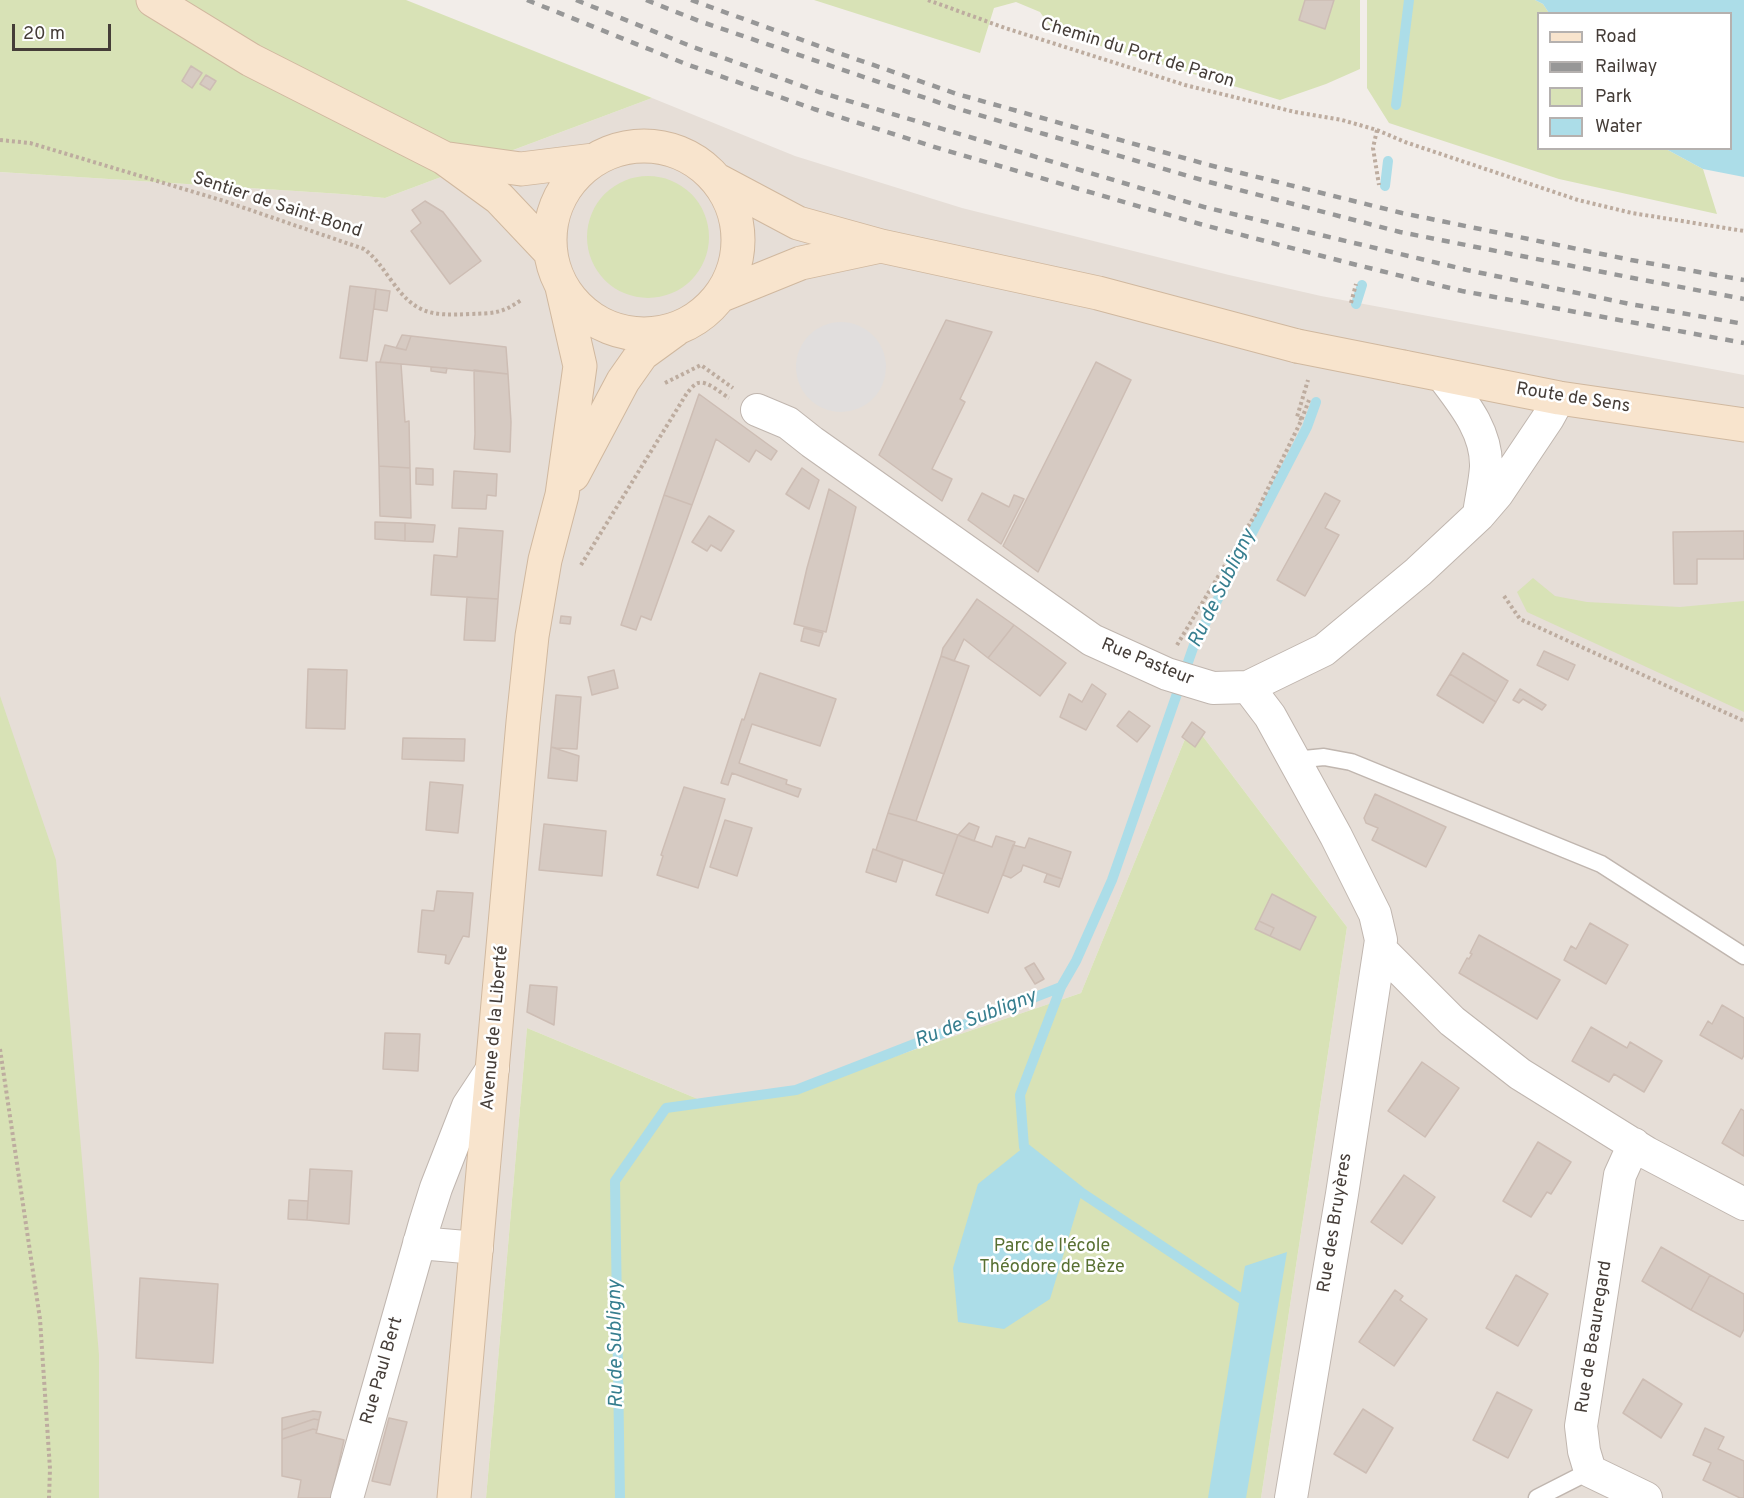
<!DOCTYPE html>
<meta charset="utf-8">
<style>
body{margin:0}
#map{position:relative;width:1744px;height:1498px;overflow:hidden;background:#f2ede9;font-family:Overpass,sans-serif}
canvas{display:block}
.legend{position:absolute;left:1537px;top:12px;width:195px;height:138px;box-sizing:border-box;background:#fff;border:2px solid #b5b1af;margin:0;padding:8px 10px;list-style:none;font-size:18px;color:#453d38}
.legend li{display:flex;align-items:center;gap:12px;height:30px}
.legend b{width:30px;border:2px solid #b5b1af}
.scale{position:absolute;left:12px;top:24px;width:99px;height:27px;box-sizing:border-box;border:3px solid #453d38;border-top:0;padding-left:8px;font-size:18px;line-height:21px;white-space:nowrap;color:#453d38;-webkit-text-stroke:4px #fff;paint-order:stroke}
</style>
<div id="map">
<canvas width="1744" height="1498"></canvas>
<ul class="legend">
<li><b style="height:8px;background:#f8e4cd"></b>Road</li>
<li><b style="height:8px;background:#979797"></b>Railway</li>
<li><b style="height:16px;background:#d8e2b6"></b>Park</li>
<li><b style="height:16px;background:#acdde8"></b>Water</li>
</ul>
<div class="scale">20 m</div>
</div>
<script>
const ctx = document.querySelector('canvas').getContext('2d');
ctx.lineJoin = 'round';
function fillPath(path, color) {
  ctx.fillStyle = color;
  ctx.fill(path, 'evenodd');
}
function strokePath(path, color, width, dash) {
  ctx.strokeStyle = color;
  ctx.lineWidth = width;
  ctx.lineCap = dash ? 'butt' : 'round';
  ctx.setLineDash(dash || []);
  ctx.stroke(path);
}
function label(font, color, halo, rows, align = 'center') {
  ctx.font = font + ' Overpass,sans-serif';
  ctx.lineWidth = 5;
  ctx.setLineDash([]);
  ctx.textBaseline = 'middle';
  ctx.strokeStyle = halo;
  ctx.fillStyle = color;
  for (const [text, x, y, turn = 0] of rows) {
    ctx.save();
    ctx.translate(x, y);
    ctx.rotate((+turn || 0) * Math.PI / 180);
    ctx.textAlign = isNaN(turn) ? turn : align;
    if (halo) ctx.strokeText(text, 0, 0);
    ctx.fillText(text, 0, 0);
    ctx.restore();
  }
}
fillPath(new Path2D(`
 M652 98 795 156 962 208 1229 275 1321 296 1744 375V1498H1261L1347 927 1192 722 1081 993 796 1090 705 1102 527 1028 486 1498H0V172L342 194 385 198Z`), '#e6ded7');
fillPath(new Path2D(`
 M0 0H406L652 98 385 198 342 194 0 172Z
 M814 0H1360V69L1326 84 1280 100 1054 32 1040 12 1016 2 994 8 980 53Z
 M1367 0H1535L1543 4 1549 13 1538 14V148L1666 149 1703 169 1717 214 1559 179 1389 123 1367 88Z
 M587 237a61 61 0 1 1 122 0a61 61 0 1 1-122 0Z
 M1533 578 1555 596 1587 602 1680 607 1744 601V712L1527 612 1517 592Z
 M0 696 56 860 99 1355V1498H0Z
 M1192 722 1347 927 1261 1498H486L527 1028 705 1102 796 1090 1081 993Z`), '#d8e2b6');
fillPath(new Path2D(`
 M796 367a45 45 0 1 1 90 0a45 45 0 1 1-90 0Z`), '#e1dedd');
fillPath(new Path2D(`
 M1535 0H1744V177L1703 169 1666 149 1730 148V14L1549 13 1543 4Z
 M1024 1147 1082 1193 1050 1299 1004 1329 958 1322 953 1268 978 1184Z
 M1287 1252 1246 1498H1208L1245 1266Z`), '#acdde8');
strokePath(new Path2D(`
 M1396 105 1409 0
 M1385 186 1388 161
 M1356 304 1362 285
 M1061 987 1020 1095 1024 1147 1082 1193 1240 1298
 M620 1498 615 1181 666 1108 796 1090 1061 987 1076 961 1112 880 1194 645 1307 427 1316 402`), '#acdde8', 10);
const building = new Path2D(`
 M1305 0H1334L1325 29 1299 20Z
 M191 66 202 73 192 88 182 81Z
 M206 75 216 81 210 90 200 84Z
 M425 201 443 212 481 261 450 284 411 231 421 223 412 210Z
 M350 286 376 289 367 361 340 358Z
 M376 289 390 291 387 311 374 309Z
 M946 320 992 332 960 399 965 402 932 469 952 479 942 501 879 455Z
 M402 335 411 336 406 350 396 348Z
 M411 336 506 347 508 374 380 362 385 345 406 350Z
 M376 362 401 364 405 422 409 421 410 468 379 466Z
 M1096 362 1131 380 1038 572 1003 546Z
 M431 367 447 368 446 373 431 371Z
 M474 370 508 374 511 422 510 452 474 449 475 434Z
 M699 394 777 451 771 460 756 450 749 462 716 439 692 505 664 495Z
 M379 466 410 468 411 518 380 516Z
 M416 468 433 469V485L416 484Z
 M802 468 819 480 809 509 786 494Z
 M454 471 497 474 496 496 487 495 486 509 452 508Z
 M829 489 856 507 826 632 794 624 807 568Z
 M982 493 1009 507 1014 495 1024 499 1001 544 968 520Z
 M1325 493 1340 501 1325 528 1339 535 1305 596 1277 580Z
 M664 495 692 505 651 620 641 616 636 630 621 625Z
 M709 516 734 531 721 551 711 545 707 551 692 542Z
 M375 522 405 523V541L375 539Z
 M405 523 435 525 433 542 405 541Z
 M459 528 503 531 498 599 431 595 434 555 457 557Z
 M1744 531V559H1697V584H1674L1673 532Z
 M467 597 498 599 495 641 464 640Z
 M977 599 1014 625 988 658 964 639 954 661 941 656 943 648Z
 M561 616 571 617 570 624 560 623Z
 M1014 625 1066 663 1040 696 988 658Z
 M804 628 823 633 819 646 801 641Z
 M1544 651 1575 665 1568 680 1537 665Z
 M1463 653 1508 681 1496 702 1450 674Z
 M941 656 969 666 916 821 888 813Z
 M308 669 347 670 345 729 306 728Z
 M614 670 618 688 592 695 588 677Z
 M760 673 836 699 820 746 752 724 739 763 787 780 786 784 801 789 798 797 732 773 728 785 721 783 742 719 744 720Z
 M1450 674 1496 702 1483 723 1437 695Z
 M1092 684 1106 694 1086 730 1060 717 1069 694 1082 702Z
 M1520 689 1546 705 1542 710 1523 699 1519 703 1513 700Z
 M556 695 581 697 577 749 556 748 551 747Z
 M1129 711 1150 726 1137 742 1117 726Z
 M1192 722 1205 732 1195 747 1182 737Z
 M403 738 465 739 464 761 402 759Z
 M551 747 579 756 577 781 548 778Z
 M430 782 463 785 458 833 426 830Z
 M684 787 725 799 698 888 657 875 663 856 661 855Z
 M1375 794 1446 827 1426 867 1372 840 1378 828 1366 823 1364 818Z
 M888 813 916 821 958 835 944 874 876 850Z
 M725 820 752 828 737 876 710 867Z
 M969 823 979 827 974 841 958 835Z
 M544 824 606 831 602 876 539 870Z
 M958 835 992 847 996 836 1015 842 988 913 936 895Z
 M1029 838 1071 852 1062 879 1023 865 1021 871 1011 878 1003 875 1013 845 1025 848Z
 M873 849 903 860 896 882 866 872Z
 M1047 874 1062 879 1059 887 1044 882Z
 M437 891 473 893 469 937 463 936 449 964 445 963 446 955 418 952 422 910 434 911Z
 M1272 894 1316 917 1300 950 1270 936 1274 928 1259 921Z
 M1259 921 1274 928 1270 936 1255 929Z
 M1590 923 1628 945 1606 984 1564 960 1571 946 1576 949Z
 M1479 935 1560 980 1537 1019 1459 973 1467 958 1469 959 1472 954 1470 953Z
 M1034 963 1044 979 1035 984 1025 968Z
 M530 985 557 987 554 1025 527 1012Z
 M1722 1005 1744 1018V1055L1742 1059 1700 1035 1708 1021 1712 1024Z
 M1591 1027 1627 1048 1630 1042 1662 1061 1644 1092 1614 1074 1609 1082 1572 1061Z
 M385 1033 420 1034 418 1071 383 1069Z
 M1422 1062 1459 1088 1425 1137 1388 1111Z
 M1741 1109 1744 1111V1156L1722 1143Z
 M1538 1142 1571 1162 1551 1194 1547 1192 1531 1217 1503 1201Z
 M310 1169 352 1171 349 1224 307 1220Z
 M1404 1175 1435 1197 1402 1244 1371 1222Z
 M289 1200 308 1201 307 1220 288 1219Z
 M1661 1247 1710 1275 1691 1310 1642 1281Z
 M1516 1275 1548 1294 1518 1346 1486 1328Z
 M1710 1275 1744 1294V1329L1740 1337 1691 1310Z
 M140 1278 218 1284 213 1363 136 1358Z
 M1395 1290 1403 1296 1400 1300 1427 1319 1394 1366 1359 1342Z
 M1643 1379 1682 1404 1661 1438 1623 1413Z
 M1497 1392 1532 1410 1508 1458 1473 1440Z
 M1363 1409 1393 1428 1366 1473 1334 1454Z
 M313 1411 321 1412 319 1420 314 1419 282 1430V1418Z
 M389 1418 407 1422 390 1485 372 1481Z
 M314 1419 319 1420 317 1430 313 1429 282 1439V1430Z
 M1705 1428 1724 1437 1718 1449 1744 1461V1498H1740L1703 1480 1711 1463 1693 1455Z
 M313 1429 317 1430 316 1433 344 1440 331 1498H298L301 1480 282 1476V1439Z`);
fillPath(building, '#d6cac2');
strokePath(building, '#cdbdb4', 1.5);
const lane = new Path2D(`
 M1294 760 1324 757 1351 762 1601 864 1744 956
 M1537 1498 1590 1471`);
const street = new Path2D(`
 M1442 375C1463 403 1487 431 1486 467 1485 483 1481 499 1479 514
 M757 410 788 423 812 442 1092 640 1167 674 1213 688 1248 687 1324 650 1418 572 1479 515 1497 494 1548 418 1559 398
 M1248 687 1270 716 1336 836 1375 914 1381 940 1342 1194 1291 1498
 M1380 949 1452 1021 1520 1074 1647 1153 1744 1204
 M1634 1144 1620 1175 1581 1426 1584 1451 1590 1471 1646 1498
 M419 1243 477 1248
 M347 1498 425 1223 436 1188 468 1106 493 1068`);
const secondary = new Path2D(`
 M153 0 251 60 444 158 499 198 551 253
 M550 240a94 94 0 1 1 188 0a94 94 0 1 1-188 0Z
 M449 159 521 169 594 160
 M719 181 798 223 881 246 1098 293 1297 346
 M722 295 801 263 876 247
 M1403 367 1559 398 1744 425
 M573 475 623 381 642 354 675 330
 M454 1498 523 722 532 636 545 560 562 495 580 366 562 287`);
strokePath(lane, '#c0b6af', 19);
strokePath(street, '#c0b6af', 34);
strokePath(secondary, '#d0b89f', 35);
strokePath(new Path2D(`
 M928 0 1005 28 1185 85 1295 112 1342 120 1377 130 1405 142 1578 200 1632 213 1744 231
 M1377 130 1373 148 1379 185
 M0 140 30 143 224 201 364 249C376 258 382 268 391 280 415 314 430 316 470 314 494 313 501 314 521 300
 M1351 303 1356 284
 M665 383 701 365 733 388
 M1302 419 1297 417 1308 380
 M581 565 687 393C690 390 694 384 698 383 707 380 722 394 729 398
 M1504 596 1520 619 1744 721
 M1177 645 1255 515 1301 421 1309 400
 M0 1049 40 1319 50 1469 49 1498`), '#bdac9f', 4, [3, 3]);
strokePath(lane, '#fff', 16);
strokePath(street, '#fff', 32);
strokePath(secondary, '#f8e4cd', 33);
strokePath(new Path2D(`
 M527 0 686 64 814 109 941 149 1200 224 1345 262 1462 291 1744 343
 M576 0 693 47 819 92 1204 207 1467 270 1630 304 1744 324
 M646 0 699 21 955 108 1209 182 1400 232 1633 278 1744 299
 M691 0 830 50 957 94 1209 165 1402 213 1631 260 1744 280`), '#979797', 4.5, [8, 8]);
const secondaryBridge = new Path2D(`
 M1297 346 1403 367`);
strokePath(secondaryBridge, '#d0b89f', 35, []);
strokePath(secondaryBridge, '#f8e4cd', 33);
label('18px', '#453d38', '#fff', [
 ["Chemin du Port de Paron",1137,54,17],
 ["Sentier de Saint-Bond",277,206,18],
 ["Route de Sens",1573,399,9],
 ["Rue Pasteur",1147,663,22],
 ["Avenue de la Liberté",496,1028,-85],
 ["Rue des Bruyères",1336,1223,-81],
 ["Rue de Beauregard",1595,1337,-81],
 ["Rue Paul Bert",383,1371,-74]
]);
label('18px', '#587032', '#fff', [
 ["Parc de l'école",1052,1247],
 ["Théodore de Bèze",1052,1268]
]);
label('italic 20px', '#367e8f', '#fff', [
 ["Ru de Subligny",1223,589,-64],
 ["Ru de Subligny",976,1020,-21],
 ["Ru de Subligny",617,1344,-91]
]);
</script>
